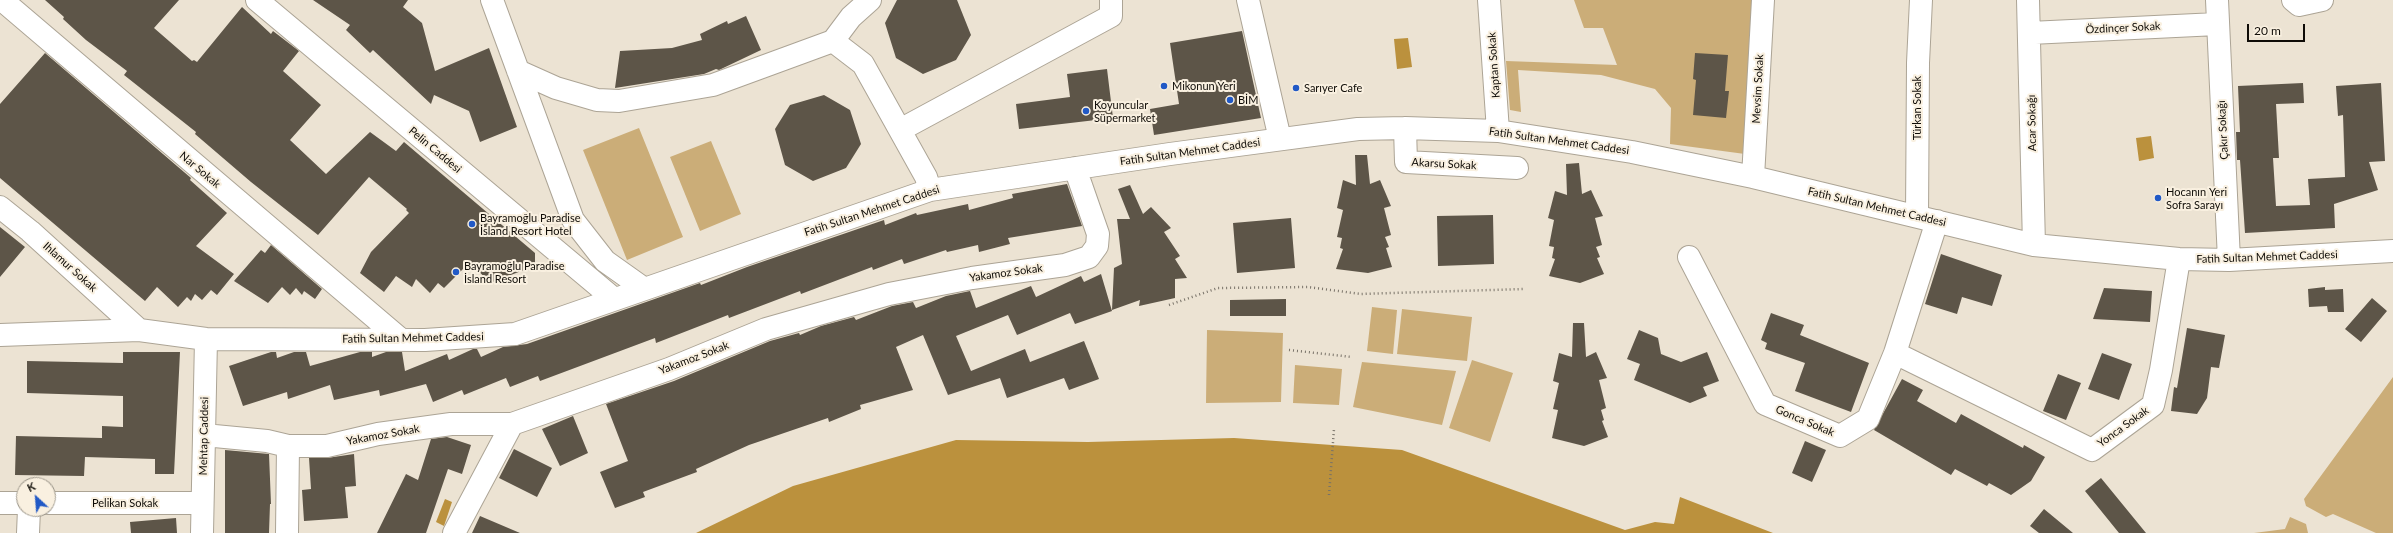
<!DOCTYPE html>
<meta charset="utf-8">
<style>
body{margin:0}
#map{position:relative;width:2393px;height:533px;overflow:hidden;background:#ece3d3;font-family:Lato,sans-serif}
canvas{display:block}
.north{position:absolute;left:16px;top:477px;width:40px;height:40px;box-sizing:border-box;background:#f9f0e0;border:1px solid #9b9589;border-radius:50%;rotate:334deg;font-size:11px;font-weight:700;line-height:16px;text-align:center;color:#0f0c07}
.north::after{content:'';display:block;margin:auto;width:14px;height:18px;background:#2159c6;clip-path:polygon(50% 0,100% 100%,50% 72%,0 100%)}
.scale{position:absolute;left:2247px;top:24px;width:58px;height:18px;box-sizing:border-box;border:2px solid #0f0c07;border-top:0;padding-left:5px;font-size:12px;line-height:14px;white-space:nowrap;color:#0f0c07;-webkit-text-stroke:3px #f9f0e0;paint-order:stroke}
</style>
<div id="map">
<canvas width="2393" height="533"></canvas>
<div class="north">K</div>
<div class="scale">20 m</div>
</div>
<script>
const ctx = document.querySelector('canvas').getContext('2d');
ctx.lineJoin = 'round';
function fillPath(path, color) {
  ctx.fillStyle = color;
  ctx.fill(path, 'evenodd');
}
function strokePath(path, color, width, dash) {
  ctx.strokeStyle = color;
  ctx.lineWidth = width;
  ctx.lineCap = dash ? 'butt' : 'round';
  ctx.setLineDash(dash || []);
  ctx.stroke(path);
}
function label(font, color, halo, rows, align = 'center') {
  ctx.font = font + ' Lato,sans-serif';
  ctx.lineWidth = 4;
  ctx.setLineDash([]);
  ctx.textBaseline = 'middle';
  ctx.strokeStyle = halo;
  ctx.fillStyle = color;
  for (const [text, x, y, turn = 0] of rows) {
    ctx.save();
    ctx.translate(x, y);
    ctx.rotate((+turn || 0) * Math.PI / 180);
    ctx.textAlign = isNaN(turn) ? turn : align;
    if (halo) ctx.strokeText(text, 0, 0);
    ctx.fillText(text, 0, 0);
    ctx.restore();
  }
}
fillPath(new Path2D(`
 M1574 0H1755L1745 154 1670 144 1671 108 1655 89 1601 75 1518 70 1521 112 1510 110 1506 61 1617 65 1603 28H1584Z
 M639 128 683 237 627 260 583 150Z
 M711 141 741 214 700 231 670 157Z
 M1372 307 1397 310 1393 354 1367 351Z
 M1402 309 1472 317 1467 361 1397 354Z
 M1207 330 1283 333 1281 402 1206 403Z
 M1472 360 1513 373 1490 442 1449 428Z
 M1362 362 1456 371 1442 425 1353 407Z
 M1295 365 1342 369 1339 405 1293 403Z
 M2393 377V533H2376L2333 514 2326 517 2306 506 2304 499Z
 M2290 517 2306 524 2308 533H2254L2285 529Z`), '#cbad78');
fillPath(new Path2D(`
 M1408 38 1412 67 1397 69 1394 39Z
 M2151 136 2154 158 2139 161 2136 138Z
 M1234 438 1402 450 1625 530 1655 522 1674 524 1680 497 1773 533H696L793 486 956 440 1088 442Z
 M445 499 452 502 444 526 436 522Z`), '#bb913d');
fillPath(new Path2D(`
 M45 0H179L154 28 192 61 194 60 197 62 242 7 271 34 273 31 299 51 283 71 321 105 290 140 326 174 370 132 396 151 404 142 535 253V262L529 268 490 283 470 262 444 288 438 283 430 293 416 279 412 287 396 276 384 292 360 273 371 252 409 213 406 210 407 209 369 177 318 235 251 182 195 134 196 132 124 75 127 71 86 40 63 19 64 17Z
 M313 0H408L403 7 422 23 435 71 489 48 517 127 480 142 469 111 434 95 431 104 373 50 370 53 346 30 350 25Z
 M897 0H957L971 35 956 60 923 74 896 58 885 23Z
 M746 16 761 50 719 70 716 69 704 74 615 88 620 51 672 48 702 40 700 34 727 21 728 24Z
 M1242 31 1261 118 1154 135 1150 109 1179 104 1170 43Z
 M45 53 191 178 190 180 227 213 196 246 234 274 217 295 211 290 202 300 195 294 191 301 187 297 178 307 157 287 145 301 0 178V104Z
 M1695 53 1728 55 1725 91H1729L1726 118 1693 115 1696 80 1693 79Z
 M1107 69 1113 118 1019 129 1016 104 1070 97 1067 74Z
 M2303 83 2304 103 2276 104 2279 158H2273L2276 206 2310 205 2308 179 2345 177 2343 115 2338 116 2336 86 2381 83 2385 161 2369 162 2378 190 2334 204 2335 228 2245 233 2240 160H2237L2236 132H2240L2238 86Z
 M824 95 850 110 861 144 846 168 813 181 785 165 775 129 790 105Z
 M1355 155H1367L1370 184 1380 180 1391 206 1384 208 1391 235 1385 237 1389 247 1386 248 1392 267 1368 273 1336 269 1343 249 1340 248 1342 238 1337 237 1343 210 1337 208 1343 180 1356 185Z
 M1579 163 1582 194 1591 190 1603 216 1595 218 1602 245 1596 247 1600 257 1597 258 1604 274 1580 283 1549 276 1555 259 1552 258 1554 247 1549 246 1554 220 1548 218 1555 191 1567 195 1566 164Z
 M1067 184 1082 226 1008 238 1010 244 979 252 978 245 947 252 946 250 904 264 902 259 873 270 872 267 801 294 800 291 729 318 728 315 656 343 655 338 540 381 538 376 510 387 506 378 464 395 462 390 433 402 426 384 380 396 379 390 334 400 330 385 288 399 287 392 243 406 229 366 271 352H276L277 358 294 352H306L310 366 360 352H372V357L386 352H402L405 371 447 354 449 360 473 349H477L481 357 503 347 527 344 700 283 701 285 747 267 884 220 885 225 916 213 917 215 968 204 969 210 1013 198 1012 194Z
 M1130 185 1143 214 1151 207 1171 228 1164 232 1180 256 1175 259 1187 278 1175 279V298L1139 306 1140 300 1112 310 1114 268 1122 264 1117 219H1130L1118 189Z
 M1493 215 1494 264 1438 266 1437 216Z
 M1291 218 1295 268 1237 273 1233 223Z
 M0 227 25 247 0 277Z
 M271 245 322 289 315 299 304 291 302 295 296 288 290 295 282 287 268 303 234 281 261 250 265 253Z
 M1941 254 2002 275 1992 306 1962 297 1957 314 1925 304Z
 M1101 274 1112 311 1075 324 1070 313 1017 335 1008 315 956 336 971 371 1025 349 1030 362 1084 341 1099 379 1069 390 1064 378 1007 398 1000 378 948 395 923 335 896 347 913 390 860 405 861 409 829 422 828 418 749 445 696 469 697 472 643 492 645 497 615 508 600 472 628 461 606 404 674 381 770 341 799 333 800 335 821 326 854 317 856 320 892 306 913 302 916 308 946 296 970 291 976 308 1031 286 1036 297 1081 276 1084 282Z
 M2325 287V290L2343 289 2344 312H2328L2327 306 2309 307 2308 289Z
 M2104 288 2152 291 2150 322 2093 319Z
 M2372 298 2387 311 2361 342 2345 329Z
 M1286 299V316H1230V300Z
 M1771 313 1804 325 1800 335 1869 363 1851 412 1795 391 1805 363 1765 349 1767 343 1761 340Z
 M1573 323H1584L1586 357 1596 352 1607 378 1599 380 1606 408 1601 410 1604 420 1602 421 1608 437 1584 446 1552 438 1558 410 1553 409 1559 383 1553 381 1559 353 1572 357Z
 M2187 328 2225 335 2219 368 2211 367 2207 398 2197 414 2171 411 2174 387 2177 388Z
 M1639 330 1658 338 1661 354 1681 362 1707 352 1719 381 1703 387 1707 396 1690 403 1634 380 1640 364 1627 359Z
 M123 352H180L174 474H155V459L85 457 84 476 15 475 16 436 102 438V426L123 427V396L27 393V361L123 363Z
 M2102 353 2132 364 2119 400 2088 389Z
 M2058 374 2081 383 2066 420 2043 411Z
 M1902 379 1923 390 1917 401 1956 423 1961 414 2023 448 2024 445 2045 457 2031 481 2011 495 1989 483 1987 486 1955 469 1951 475 1874 430Z
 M573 416 588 453 560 466 542 429Z
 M447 437 471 445 462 474 448 469 426 533H377L406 474 418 480 431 439Z
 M1805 441 1826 450 1812 482 1792 473Z
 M514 449 552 468 537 497 499 478Z
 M225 450 269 454 271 504H270L269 533H225Z
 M354 454 356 486 345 487 348 518 304 521 302 490 311 489 309 458H327Z
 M2101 478 2146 533H2119L2085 491Z
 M2044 509 2073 533H2039L2030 526Z
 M480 516 520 533H472Z
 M176 518 177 533H131L130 522Z`), '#5d5548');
const minor = new Path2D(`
 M2 0 399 338
 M257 0 614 299
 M492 0 573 220 605 261 643 288
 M1248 0 1280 139
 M1489 0 1498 131
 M2028 0 2034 245
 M2217 0 2229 260
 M2293 0 2299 5 2322 0
 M2030 33 2217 24
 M833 41 863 64 926 177 930 190
 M518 71 556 88 597 100 619 101 713 85 833 41 851 17 870 0
 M1405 128 1406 162 1517 168
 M900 130 1111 16V0
 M1753 177 1763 0
 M0 207 30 231 139 330
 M1917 216 1918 63 1921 0
 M1689 257 1765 404 1840 436 1868 419 1895 353 1937 221
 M0 335 139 330 206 339 425 340 515 334 930 190 1170 154 1358 129 1405 128 1498 131 1632 152 1753 177 2034 245 2179 259 2229 260 2393 251
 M1895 353 2092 450 2153 405 2161 370 2179 259
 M204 435 267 441 288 446H327L378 434 451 424H512L669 369 766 329 889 294 972 278 1065 265 1089 257 1097 246 1098 234 1075 168
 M0 503H24
 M48 503H202
 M28 533 29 509
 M202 533 206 339
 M287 533 288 446
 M454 533 512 424`);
strokePath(minor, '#aca495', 24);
strokePath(new Path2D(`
 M1169 305 1218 288 1308 287 1361 294 1523 289
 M1289 350 1352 357
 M1329 495 1334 429`), '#787268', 2.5, [1, 3]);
strokePath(minor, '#fff', 22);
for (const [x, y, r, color] of [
 [1164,86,4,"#2159c6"],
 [1296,88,4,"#2159c6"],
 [1230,100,4,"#2159c6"],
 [1086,111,4,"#2159c6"],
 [2158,198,4,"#2159c6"],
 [472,224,4,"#2159c6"],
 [456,272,4,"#2159c6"]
]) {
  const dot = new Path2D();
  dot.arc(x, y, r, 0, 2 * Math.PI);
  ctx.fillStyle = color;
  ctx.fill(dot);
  strokePath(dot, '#f9f0e0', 1.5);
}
label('11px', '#0f0c07', '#f9f0e0', [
 ["Özdinçer Sokak",2123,28,-3],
 ["Kaptan Sokak",1494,65,-94],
 ["Mevsim Sokak",1758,89,-87],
 ["Türkan Sokak",1917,108,-90],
 ["Acar Sokağı",2032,123,-91],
 ["Çakır Sokağı",2223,130,-93],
 ["Fatih Sultan Mehmet Caddesi",1559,141,8],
 ["Pelin Caddesi",435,150,40],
 ["Fatih Sultan Mehmet Caddesi",1190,152,-8],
 ["Akarsu Sokak",1444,164,3],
 ["Nar Sokak",200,170,40],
 ["Fatih Sultan Mehmet Caddesi",1877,207,13],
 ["Fatih Sultan Mehmet Caddesi",872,211,-18],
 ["Fatih Sultan Mehmet Caddesi",2267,257,-2],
 ["Ihlamur Sokak",70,267,42],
 ["Yakamoz Sokak",1006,273,-8],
 ["Fatih Sultan Mehmet Caddesi",413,338,-1],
 ["Yakamoz Sokak",694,358,-21],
 ["Gonca Sokak",1805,421,23],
 ["Yonca Sokak",2123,427,-36],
 ["Yakamoz Sokak",383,435,-10],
 ["Mehtap Caddesi",204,436,-89],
 ["Pelikan Sokak",125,503]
]);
label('11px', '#0f0c07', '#f9f0e0', [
 ["Mikonun Yeri",1172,86],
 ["Sarıyer Cafe",1304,88],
 ["BİM",1238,100],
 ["Koyuncular",1094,105],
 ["Süpermarket",1094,118],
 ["Hocanın Yeri",2166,192],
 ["Sofra Sarayı",2166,205],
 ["Bayramoğlu Paradise",480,218],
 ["İsland Resort Hotel",480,231],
 ["Bayramoğlu Paradise",464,266],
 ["İsland Resort",464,279]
], 'left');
</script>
